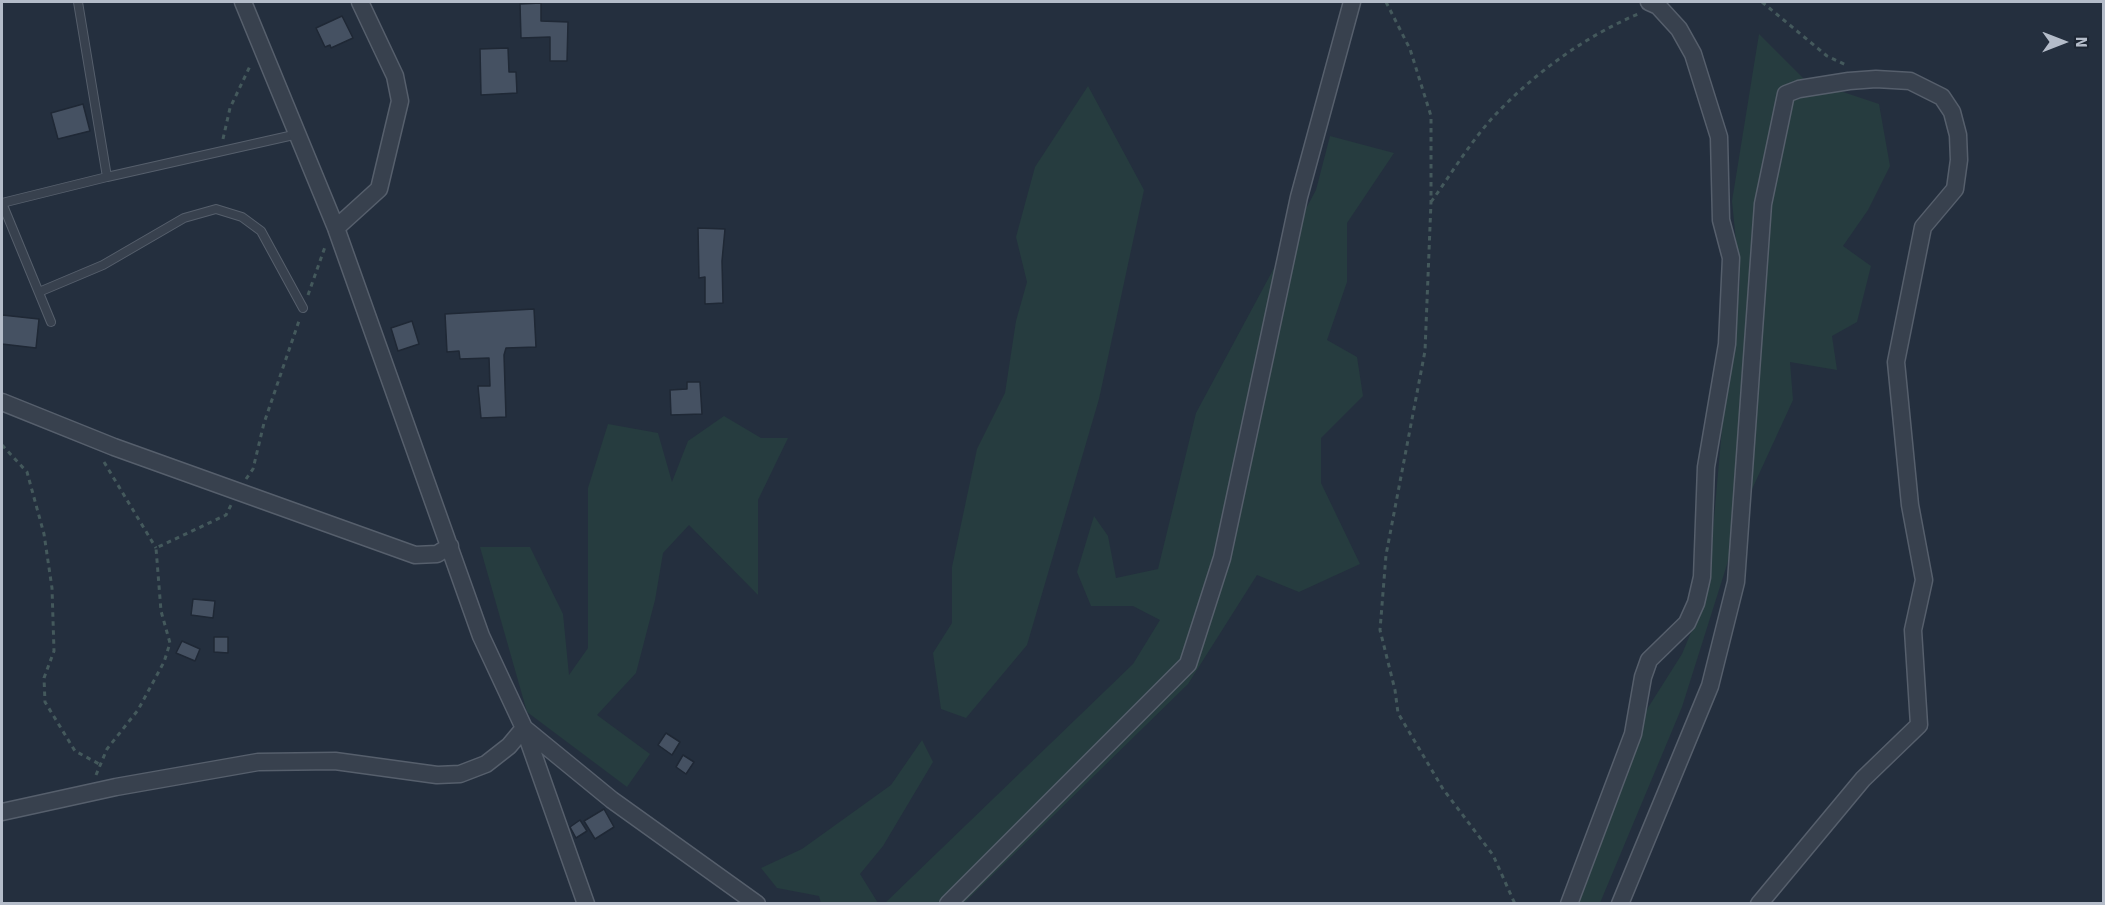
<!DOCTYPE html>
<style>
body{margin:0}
#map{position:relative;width:2105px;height:905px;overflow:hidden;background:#242f3e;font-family:Signika,sans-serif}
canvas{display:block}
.frame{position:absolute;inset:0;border:3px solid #b4bcc9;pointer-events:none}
.north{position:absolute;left:2033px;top:12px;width:60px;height:60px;-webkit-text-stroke:4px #1d2633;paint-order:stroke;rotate:90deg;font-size:16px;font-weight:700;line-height:24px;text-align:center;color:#b4bcc9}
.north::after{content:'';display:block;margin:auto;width:21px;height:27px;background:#b4bcc9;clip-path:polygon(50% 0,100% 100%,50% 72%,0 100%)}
</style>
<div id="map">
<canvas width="2105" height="905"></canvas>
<div class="frame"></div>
<div class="north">N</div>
</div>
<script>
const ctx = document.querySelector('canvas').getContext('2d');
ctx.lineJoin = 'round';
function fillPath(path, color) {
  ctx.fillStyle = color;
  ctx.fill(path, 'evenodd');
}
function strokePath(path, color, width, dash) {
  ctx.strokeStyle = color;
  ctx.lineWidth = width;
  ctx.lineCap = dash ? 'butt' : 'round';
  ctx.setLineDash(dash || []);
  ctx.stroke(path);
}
fillPath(new Path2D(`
 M1759 34 1804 79 1879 104 1890 166 1868 210 1843 246 1871 266 1857 322 1832 336 1837 370 1790 362 1793 400 1748 498 1682 707 1600 903 1578 904 1644 714 1682 654 1699 613 1709 575 1722 428 1740 281 1732 201Z
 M1088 86 1144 190 1099 399 1027 645 966 718 941 709 933 653 952 623V567L977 449 1005 393 1016 321 1027 282 1016 237 1035 167Z
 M1330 136 1394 153 1347 223V282L1327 340 1357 357 1363 396 1321 438V483L1360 564 1299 592 1257 575 1188 684 964 903 884 904 1133 664 1160 620 1133 606H1091L1077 572 1094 516 1108 536 1116 578 1158 569 1196 413 1316 190Z
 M724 416 761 438H788L758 500V595L689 525 663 553 655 600 636 673 597 715 650 754 627 787 527 712 480 547H530L563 614 569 675 588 648V488L608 424 658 433 672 482 688 441Z
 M922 740 933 762 883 846 860 874 878 903H821L819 896 777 888 761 868 802 849 891 785Z`), '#263c3f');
const building = new Path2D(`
 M541 3V21L568 22 567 61H550V37L521 38 520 4Z
 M342 16 353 38 331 48 330 45 325 47 316 28Z
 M508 48 509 72H516L517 93 481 95 480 49Z
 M83 104 90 131 58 139 51 113Z
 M698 228 725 229 722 261 723 303 705 304V277L699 278Z
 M534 309 536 347 506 348 504 355 506 417 481 418 478 386H490L489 358 460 359 459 351 447 352 445 314Z
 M2 315 39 319 36 348 2 344Z
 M412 321 419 344 398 351 391 328Z
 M687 382H700L702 414 671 415 670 390 687 389Z
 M193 599 215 601 213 618 191 615Z
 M214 637H228V653L214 652Z
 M182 641 200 649 195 661 176 653Z
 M666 733 680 742 672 755 658 745Z
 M683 755 694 762 686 774 676 767Z
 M604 809 614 827 595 839 584 821Z
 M580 820 587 831 576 838 570 827Z`);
fillPath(building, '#455162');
strokePath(building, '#1f2835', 1.5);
const service = new Path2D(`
 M78 2 107 177 298 134
 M2 203 51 322
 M2 203 107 177
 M39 292 103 265 184 218 216 209 242 217 261 231 303 308`);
const minor = new Path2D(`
 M243 2 336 228 481 636 524 728 612 800 757 904
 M336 228 379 189 400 101 395 76 360 2
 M2 402 114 447 415 555 437 554 450 546
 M2 812 116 787 258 762 335 761 437 775 460 774 486 764 509 746 524 728 586 904
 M948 904 1188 664 1222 558 1299 197 1352 2
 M1569 904 1633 734 1643 677 1649 660 1687 623 1696 603 1702 577 1706 467 1727 344 1731 258 1721 220 1719 137 1693 54 1679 29 1658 6 1649 2
 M1620 904 1710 686 1736 582 1763 204 1786 94 1799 89 1849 81 1876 79 1910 81 1942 97 1952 112 1958 135 1959 160 1955 189 1923 227 1896 362 1910 505 1924 580 1913 630 1919 725 1863 779 1759 904`);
strokePath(service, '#565f6c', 10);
strokePath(minor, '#565f6c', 19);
strokePath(new Path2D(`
 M1386 2 1410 49 1431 116V202L1425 351 1386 555 1380 630 1395 690 1398 713 1443 789 1493 855 1515 904
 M1762 2 1827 56 1846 65
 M223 139 230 108 251 64
 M1431 202C1452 173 1472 139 1497 113 1536 72 1586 36 1638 14
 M308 295 325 247
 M2 445 27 472 44 534 52 588 54 651 44 678 45 702 75 751 101 765
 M104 462 156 548
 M246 479 253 469 264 423 300 318
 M96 775 107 749 138 710 164 662 170 643 161 611 156 548 226 515 231 505`), '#44595c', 3, [4.5, 4.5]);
strokePath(service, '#38414e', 8);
strokePath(minor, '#38414e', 16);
</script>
